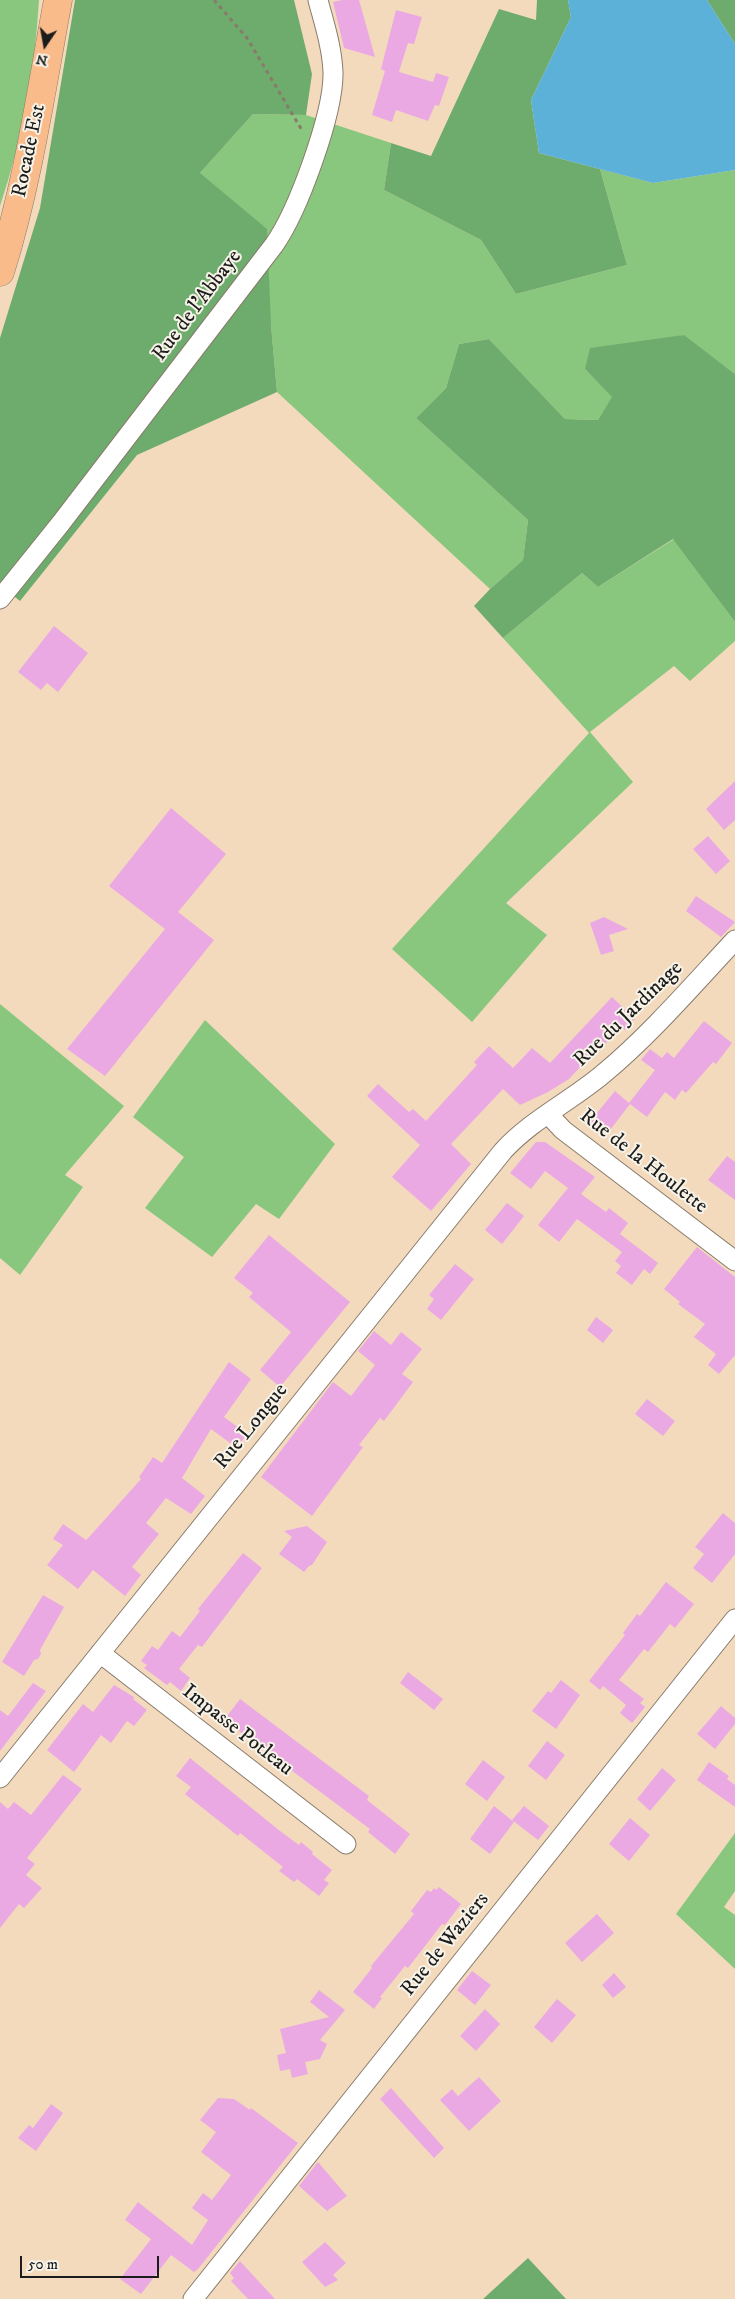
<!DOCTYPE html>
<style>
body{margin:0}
#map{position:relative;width:735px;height:2299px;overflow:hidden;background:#f4dabd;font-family:"IM FELL DW Pica",serif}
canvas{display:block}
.north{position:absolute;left:20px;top:20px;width:50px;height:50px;-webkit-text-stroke:4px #f7f3e8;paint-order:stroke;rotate:192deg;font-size:14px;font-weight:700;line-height:20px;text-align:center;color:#1c1c1c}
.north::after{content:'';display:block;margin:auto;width:18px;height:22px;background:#1c1c1c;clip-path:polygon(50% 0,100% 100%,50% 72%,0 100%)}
.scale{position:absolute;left:20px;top:2256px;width:139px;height:22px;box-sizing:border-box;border:2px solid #1c1c1c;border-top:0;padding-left:6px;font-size:15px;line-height:18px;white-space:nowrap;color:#1c1c1c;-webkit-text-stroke:4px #f7f3e8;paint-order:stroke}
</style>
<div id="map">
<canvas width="735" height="2299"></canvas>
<div class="north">N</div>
<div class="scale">50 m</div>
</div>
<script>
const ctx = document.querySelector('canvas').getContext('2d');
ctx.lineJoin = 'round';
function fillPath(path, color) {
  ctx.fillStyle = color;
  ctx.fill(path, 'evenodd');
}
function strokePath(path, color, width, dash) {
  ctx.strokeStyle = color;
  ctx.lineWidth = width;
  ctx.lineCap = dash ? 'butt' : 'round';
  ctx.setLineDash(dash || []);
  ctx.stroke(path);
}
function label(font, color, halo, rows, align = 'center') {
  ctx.font = font + ' "IM FELL DW Pica",serif';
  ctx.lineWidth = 4;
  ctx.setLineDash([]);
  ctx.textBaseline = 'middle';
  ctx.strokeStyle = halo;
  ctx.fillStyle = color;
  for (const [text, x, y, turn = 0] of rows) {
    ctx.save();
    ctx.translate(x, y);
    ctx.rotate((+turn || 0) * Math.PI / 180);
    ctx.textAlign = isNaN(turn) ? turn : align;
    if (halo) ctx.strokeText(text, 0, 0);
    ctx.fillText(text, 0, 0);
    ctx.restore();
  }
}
fillPath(new Path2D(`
 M0 0H39C35 70 22 140 0 206Z
 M253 114 306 115 391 143 384 190 481 240 516 294 627 265 600 169 653 183 735 170V374L683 335 585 369 613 397 598 420 565 419 489 339 459 344 446 388 416 418 528 520 523 560 490 589 277 392 271 325 200 173Z
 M674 539 735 622V641L690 681 674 666 590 732 633 782 506 903 547 935 472 1022 392 949 589 733 503 638 582 573 598 587Z
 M0 1004 124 1106 65 1175 83 1187 20 1275 0 1258Z
 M205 1020 335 1144 279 1219 256 1204 212 1257 145 1208 184 1157 133 1117Z
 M735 1833V1891L724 1907 735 1915V1969L676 1914Z`), '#89c77e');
fillPath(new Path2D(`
 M75 0H294L312 74 306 115 253 114 200 173 267 229 271 325 277 392 137 455 20 601 0 585V338L40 208Z
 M537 0H568L571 17 531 100 539 153 600 169 627 265 516 294 481 240 384 190 391 143 431 156 499 9 536 20Z
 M707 0H735V44Z
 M684 335 735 374V622L673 539 598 587 582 573 503 638 474 606 490 589 523 560 528 520 416 418 446 388 459 344 489 339 565 419 598 420 612 397 585 369 590 348Z
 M528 2258 566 2299H483Z`), '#6eac6d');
fillPath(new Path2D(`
 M568 0H707L735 44V170L653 183 539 153 531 100 571 17Z`), '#5cb1d8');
fillPath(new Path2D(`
 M342 0H359L375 57 344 48 333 2Z
 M396 10 422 17 414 44 408 43 399 72 433 82 436 73 449 77 439 106 435 105 428 121 396 110 392 122 372 115 385 71 381 69Z
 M54 626 88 653 58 692 47 683 41 690 18 672Z
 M735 781V820L724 830 706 809Z
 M171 808 226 854 178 912 214 940 105 1076 67 1049 165 929 109 886Z
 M708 836 730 861 716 874 693 849Z
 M696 896 735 922 721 937 686 911Z
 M604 917 628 929 609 935 614 951 601 955 590 923Z
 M612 997 635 1019 625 1030 621 1027 600 1049 598 1048 569 1079 548 1092 520 1105 503 1089 451 1144 471 1164 431 1211 392 1177 420 1145 367 1096 378 1084 409 1112 413 1109 426 1121 477 1065 474 1062 489 1046 513 1068 532 1048 550 1063Z
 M704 1021 732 1043 716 1064 713 1062 686 1093 682 1090 675 1100 665 1092 647 1117 630 1104 604 1138 587 1125 615 1091 629 1103 655 1070 641 1060 650 1049 662 1058 667 1052 674 1058Z
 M536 1142H545L595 1177 581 1194 606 1212 609 1208 628 1223 620 1234 658 1263 650 1274 644 1269 632 1285 616 1273 621 1266 615 1261 622 1252 577 1219 559 1242 538 1225 568 1188 545 1171 531 1189 510 1173Z
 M727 1156 735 1162V1200L708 1180Z
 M507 1203 524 1216 502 1244 485 1230Z
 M269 1235 350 1302 280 1387 260 1370 291 1332 249 1297 253 1293 234 1278Z
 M697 1247 735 1277V1355L719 1374 708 1365 716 1354 694 1337 705 1324 678 1304 680 1302 664 1289Z
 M455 1264 474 1279 441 1320 427 1309 434 1299 429 1295Z
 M596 1317 613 1330 603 1343 587 1330Z
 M374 1331 391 1345 401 1332 422 1349 402 1374 413 1382 384 1421 380 1418 359 1445 363 1447 312 1516 261 1477 333 1382 351 1396 375 1365 358 1351Z
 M229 1362 251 1379 224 1417 247 1434 237 1448 211 1429 182 1478 205 1496 191 1514 166 1498 146 1523 159 1534 132 1567 141 1575 125 1596 93 1570 78 1589 47 1565 63 1545 53 1539 63 1524 86 1540 90 1536 141 1479 139 1477 153 1457 162 1463Z
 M647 1399 675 1421 663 1436 635 1414Z
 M723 1513 735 1523V1554L712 1583 693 1568 704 1554 695 1547Z
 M307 1526 327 1542 312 1565 309 1566 304 1572 279 1554 292 1537 284 1531Z
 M243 1553 262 1568 202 1647 198 1645 179 1669 190 1678 181 1691 170 1682 167 1685 144 1668 147 1665 141 1661 152 1646 158 1650 172 1631 180 1637 200 1611 198 1609Z
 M666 1582 694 1604 675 1628 670 1624 648 1652 644 1649 619 1680 644 1699 640 1703 645 1707 632 1723 620 1713 626 1705 603 1686 600 1690 589 1681 625 1635 623 1633 637 1614 640 1616Z
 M43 1595 64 1607 40 1650 41 1654 38 1659 34 1660 24 1676 2 1662Z
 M408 1672 443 1699 434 1710 400 1683Z
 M561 1680 580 1695 556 1729 532 1711 548 1691 551 1693Z
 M33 1683 46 1691 0 1751V1710L8 1716Z
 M114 1685 134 1697 133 1699 147 1710 134 1726 127 1721 111 1743 101 1735 74 1772 47 1750 83 1704 93 1712Z
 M240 1699 369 1796 367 1800 410 1834 395 1854 368 1832 370 1829 224 1720Z
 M721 1706 735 1718V1724L715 1749 697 1734Z
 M547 1741 565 1755 546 1780 528 1766Z
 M190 1758 280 1831 299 1845 301 1842 313 1852 312 1854 332 1870 324 1880 329 1883 319 1896 297 1879 294 1882 279 1871 283 1867 240 1833 238 1836 185 1794 191 1787 176 1776Z
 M483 1760 505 1777 487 1801 465 1784Z
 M709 1762 729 1776 727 1779 735 1785V1807L697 1780Z
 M662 1768 676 1780 650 1811 637 1799Z
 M63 1775 82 1789 27 1858 35 1864 26 1875 42 1888 24 1908 19 1904 0 1928V1802L8 1809 14 1802 31 1815Z
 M494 1806 514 1822 490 1854 470 1839Z
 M524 1806 549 1826 538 1840 512 1820Z
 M630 1818 650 1835 629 1861 609 1844Z
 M439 1887 461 1904 445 1925 442 1924 408 1968 405 1966 380 1997 382 1998 374 2009 353 1992 372 1968 371 1966 414 1914 411 1911 427 1890 431 1892 434 1888 436 1890Z
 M597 1914 614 1933 582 1962 565 1943Z
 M472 1971 491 1985 475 2005 457 1990Z
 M614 1973 626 1987 613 1998 602 1985Z
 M319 1990 345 2010 320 2040 327 2044 320 2059 305 2062 308 2074 292 2078 290 2069 280 2071 277 2055 286 2053 280 2029 329 2017 310 2002Z
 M557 1999 576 2015 552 2043 534 2027Z
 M485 2009 500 2024 476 2051 460 2036Z
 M479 2077 501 2101 469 2131 440 2100 452 2089 458 2096Z
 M391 2088 444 2148 434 2158 380 2099Z
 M218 2098 234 2099 250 2110 251 2108 298 2143 198 2269 194 2272 171 2255 141 2294 120 2279 151 2239 125 2220 138 2202 192 2245 208 2220 192 2208 203 2193 212 2200 231 2175 201 2152 216 2132 200 2120Z
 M51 2104 63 2113 36 2151 18 2138 29 2125 33 2128Z
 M318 2162 347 2196 327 2211 299 2186Z
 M325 2242 346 2263 333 2275 338 2280 325 2287 302 2262Z
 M240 2261 275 2299H248L231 2281 234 2278 230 2273Z`), '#eaa9e3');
const street = new Path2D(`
 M0 599 61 523 274 245C298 211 334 113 333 72 332 47 324 23 318 0
 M549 1115 563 1130 735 1261
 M100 1653 346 1844
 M0 1778 503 1151C531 1120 571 1101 603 1074 651 1034 692 986 735 940
 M193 2299 735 1619`);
const primary = new Path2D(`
 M0 272C28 183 41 91 58 0`);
strokePath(street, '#887b6c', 21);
strokePath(primary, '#887b6c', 29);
strokePath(new Path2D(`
 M214 0 247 38 303 132`), '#887b6c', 3, [4, 4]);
strokePath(street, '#fff', 19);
strokePath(primary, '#fabb8b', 28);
label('21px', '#1c1c1c', '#f7f3e8', [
 ["Rocade Est",30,151,-78],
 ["Rue de l'Abbaye",198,306,-53],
 ["Rue du Jardinage",629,1015,-44],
 ["Rue de la Houlette",643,1162,38],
 ["Rue Longue",252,1427,-51],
 ["Impasse Potleau",237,1731,38],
 ["Rue de Waziers",446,1945,-51]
]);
</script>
